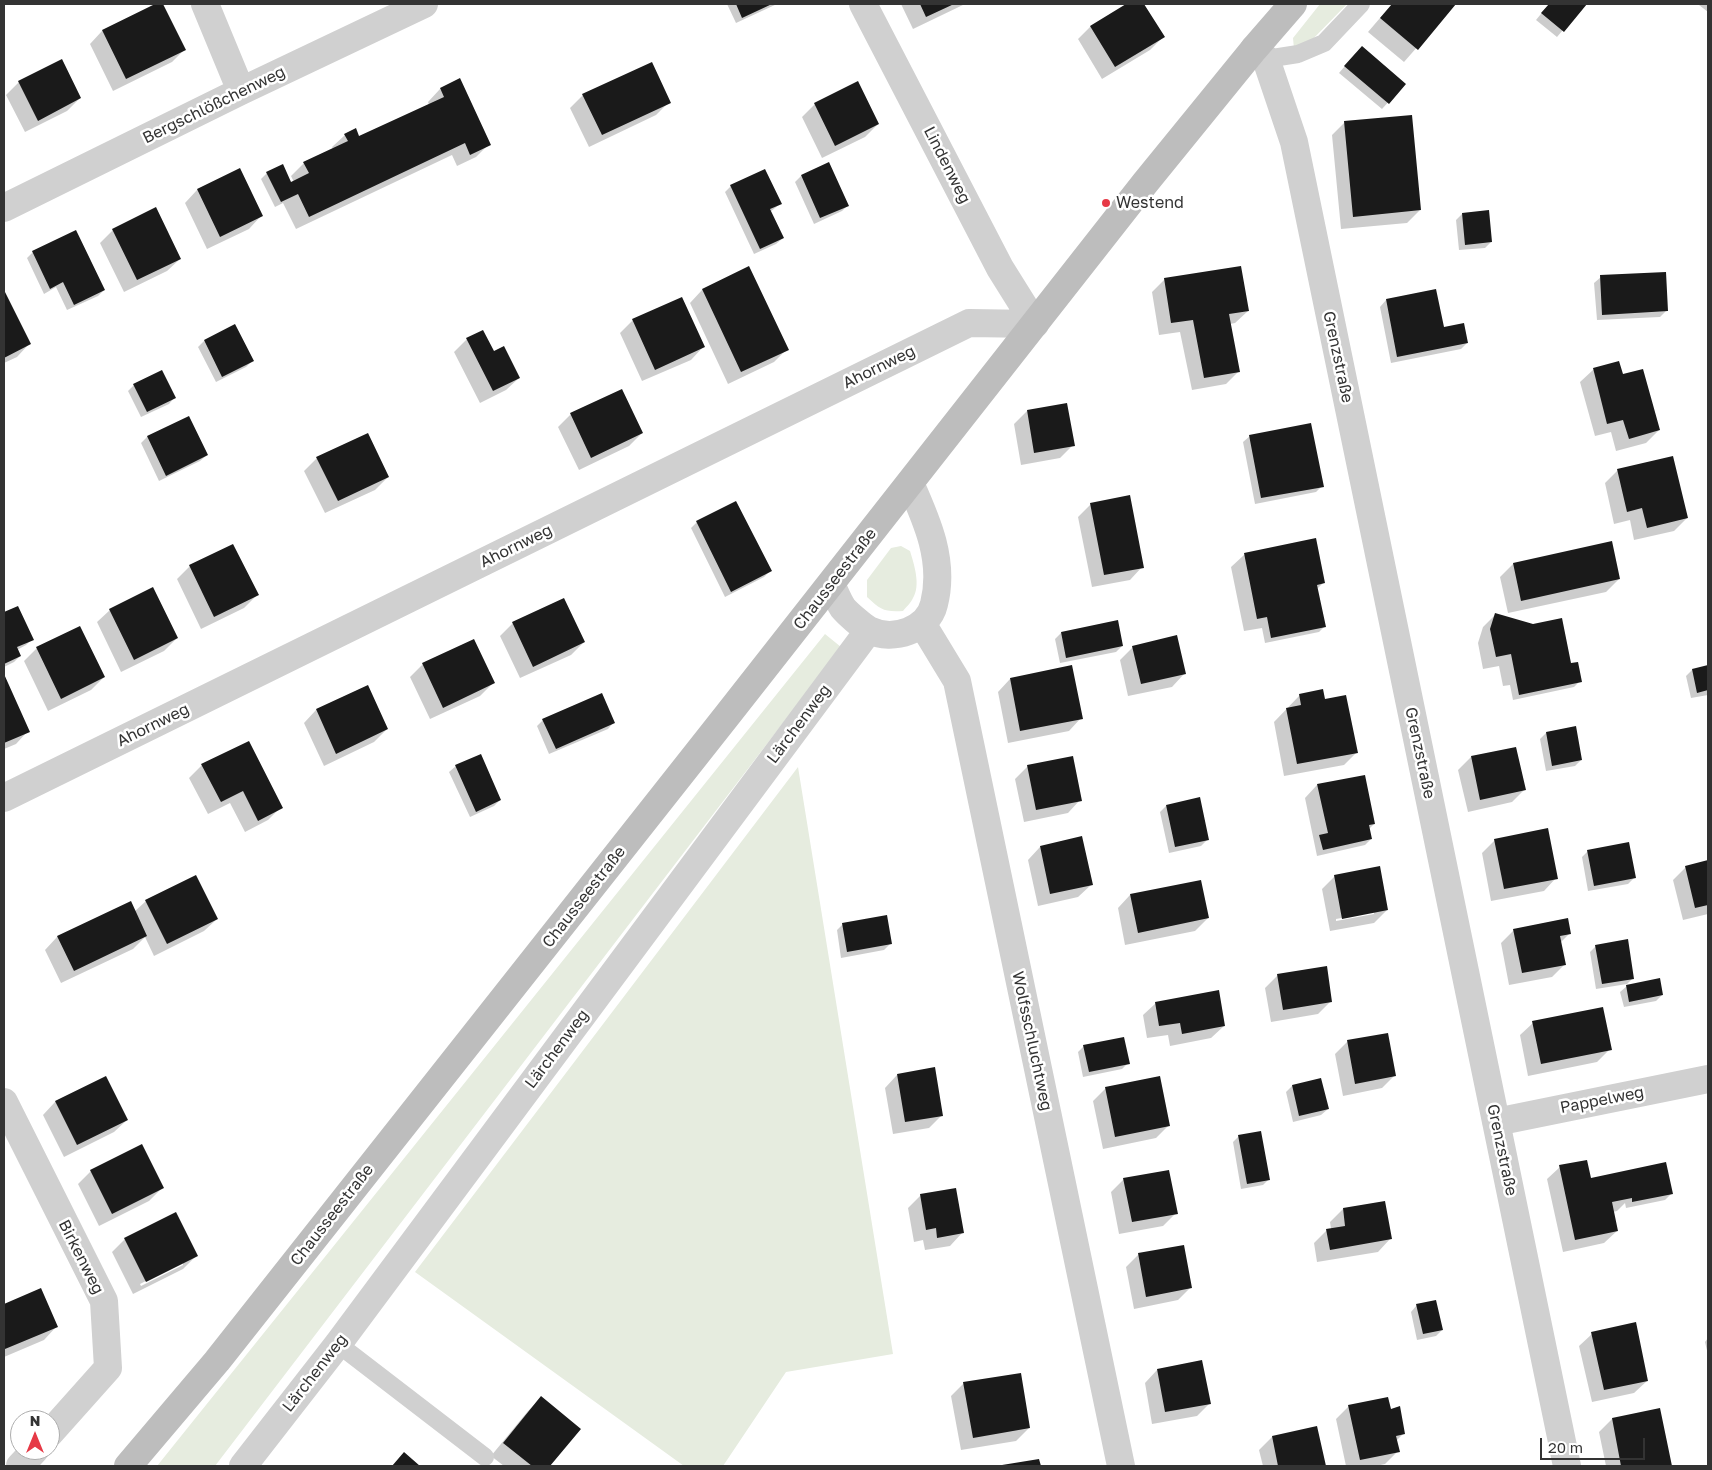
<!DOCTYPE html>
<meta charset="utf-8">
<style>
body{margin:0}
#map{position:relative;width:1712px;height:1470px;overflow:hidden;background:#fff;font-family:"Golos Text",sans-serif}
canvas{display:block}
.frame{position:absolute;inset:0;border:5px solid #333;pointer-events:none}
.north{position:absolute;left:10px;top:1410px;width:50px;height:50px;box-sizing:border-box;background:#fff;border:1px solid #adadad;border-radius:50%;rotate:0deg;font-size:14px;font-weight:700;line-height:20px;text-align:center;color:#333}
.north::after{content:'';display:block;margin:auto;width:18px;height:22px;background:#e63946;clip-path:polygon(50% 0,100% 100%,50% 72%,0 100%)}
.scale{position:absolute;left:1540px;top:1438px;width:105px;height:22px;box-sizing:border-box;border:2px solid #333;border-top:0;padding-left:6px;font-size:15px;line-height:18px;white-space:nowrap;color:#333;-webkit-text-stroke:4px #fff;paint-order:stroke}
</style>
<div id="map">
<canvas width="1712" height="1470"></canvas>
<div class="frame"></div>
<div class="north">N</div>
<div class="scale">20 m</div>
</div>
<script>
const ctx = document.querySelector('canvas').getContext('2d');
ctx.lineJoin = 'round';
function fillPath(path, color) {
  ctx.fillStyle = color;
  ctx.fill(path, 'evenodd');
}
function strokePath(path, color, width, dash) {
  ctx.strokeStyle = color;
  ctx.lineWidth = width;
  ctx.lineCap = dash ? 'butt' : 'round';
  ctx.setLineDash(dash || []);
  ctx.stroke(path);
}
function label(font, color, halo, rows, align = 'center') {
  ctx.font = font + ' "Golos Text",sans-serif';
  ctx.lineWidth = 5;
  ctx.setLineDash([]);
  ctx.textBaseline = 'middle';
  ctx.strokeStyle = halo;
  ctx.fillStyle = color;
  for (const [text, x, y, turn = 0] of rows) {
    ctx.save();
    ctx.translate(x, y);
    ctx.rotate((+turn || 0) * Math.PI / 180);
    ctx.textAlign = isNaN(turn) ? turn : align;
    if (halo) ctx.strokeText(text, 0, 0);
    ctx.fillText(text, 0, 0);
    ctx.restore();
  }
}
fillPath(new Path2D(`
 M1320 4H1347L1310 42 1294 49 1293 38Z
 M901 546 910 551C914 564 921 585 913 598 911 603 906 607 903 611 884 612 881 610 867 597V580L891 548Z
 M825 634 841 647 215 1466H157Z
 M798 767 893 1354 786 1372 723 1466H684L415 1272Z`), '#e6ecdf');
fillPath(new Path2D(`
 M158 4H162L184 50 172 62 113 91 90 44 102 31Z
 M727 4H777L736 23Z
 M901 4H965L913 29Z
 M1129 4H1143L1163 37 1150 50 1102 79 1078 39 1090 27Z
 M1392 4H1455L1404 62 1368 32Z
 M1549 4H1585L1557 37 1536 20Z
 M1700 4H1708V12L1699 5Z
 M1356 53 1405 84 1382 109 1339 73Z
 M61 61 80 98 67 111 25 132 6 95 19 82Z
 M440 89 489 144 476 157 457 166 452 155 296 229 283 203 275 207 261 179 267 173 291 183 294 182 291 176 304 163 333 149 332 147 345 135 359 138 429 105 428 102Z
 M583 95 669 102 656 115 589 147 570 108Z
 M815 104 878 124 865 137 822 158 802 117Z
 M1345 122 1420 210 1407 223 1341 229 1332 135Z
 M239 170 261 216 249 229 207 249 185 203 197 190Z
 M801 176 848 205 842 211 814 224 795 182Z
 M731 186 780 204 770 212 783 238 776 244 754 254 725 192Z
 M1462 214 1491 242 1485 248 1459 250 1456 220Z
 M113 230 180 259 167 271 124 292 100 243Z
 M33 252 104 290 98 296 67 310 56 287 44 294 27 258Z
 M748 268 787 349 774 362 728 384 690 303 702 290Z
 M1601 277 1667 310 1660 317 1597 320 1594 283Z
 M1165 279 1248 311 1235 323 1230 324 1239 371 1226 384 1192 390 1180 332 1159 335 1152 292Z
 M1435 291 1443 328 1467 343 1461 349 1391 363 1380 307 1386 300Z
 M4 293 29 344 17 357 4 363Z
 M633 320 703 347 691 360 642 381 620 333Z
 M467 339 493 353 519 378 506 390 480 403 454 352Z
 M204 341 252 361 246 367 216 382 198 347Z
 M1619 363 1622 376 1659 430 1646 443 1616 451 1611 432 1595 436 1580 382 1593 370Z
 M134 385 175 397 169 404 141 417 128 391Z
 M1066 404 1073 445 1060 458 1021 465 1014 424 1027 411Z
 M571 414 642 433 629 446 579 470 558 427Z
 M188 418 207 455 200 461 159 481 141 443 147 437Z
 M1250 436 1322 486 1316 492 1255 504 1243 442Z
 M317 458 388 477 375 490 325 513 304 471Z
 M1618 470 1687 518 1674 531 1634 540 1630 520 1614 524 1605 483Z
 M736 502 770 571 764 577 725 597 691 528 697 522Z
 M1091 504 1142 567 1130 580 1092 587 1078 517Z
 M1315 540 1324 582 1317 589 1325 626 1319 632 1265 643 1262 628 1244 631 1231 567 1244 555Z
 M1611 543 1619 579 1606 592 1508 613 1500 577 1513 564Z
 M190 566 257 595 244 608 201 629 177 579Z
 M17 607 32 639 26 645 17 650 20 656 14 662 4 667V614Z
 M110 610 177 638 164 651 121 672 97 622Z
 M1495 615 1570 663 1580 681 1574 687 1513 700 1510 685 1503 686 1499 666 1483 669 1478 643 1483 627Z
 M513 623 584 642 571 655 520 678 500 636Z
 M1061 633 1122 646 1116 652 1060 663 1055 639Z
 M1133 647 1184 674 1172 687 1128 696 1120 660Z
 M37 648 104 677 91 690 48 711 24 661Z
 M423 664 493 683 480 696 430 719 410 677Z
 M1708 666V695L1691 698 1686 676 1692 670Z
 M4 678 28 731 16 744 4 749Z
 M1010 679 1081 718 1069 731 1008 743 998 692Z
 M367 686 387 729 374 742 324 766 304 723 316 710Z
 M1300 695 1324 700 1357 752 1344 765 1284 776 1274 722Z
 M543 720 614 722 608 729 549 754 537 726Z
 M1575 728 1581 760 1575 766 1546 771 1540 739 1546 733Z
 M1516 748 1524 790 1512 802 1468 812 1458 770 1471 757Z
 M202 765 281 807 268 820 245 832 230 803 208 814 189 778Z
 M456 766 500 800 494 806 470 817 449 772Z
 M1028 766 1080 800 1068 813 1024 822 1015 779Z
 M1317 785 1374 824 1369 829 1371 839 1365 845 1317 856 1305 798Z
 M1166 806 1207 840 1201 846 1169 853 1160 812Z
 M1495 840 1556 878 1544 891 1491 901 1482 853Z
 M1040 847 1091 885 1078 897 1038 906 1028 860Z
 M1588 851 1634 878 1628 884 1588 891 1582 857Z
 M1708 862V914L1683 920 1673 880 1686 867Z
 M1335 876 1387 910 1374 923 1330 931 1322 889ZM1374 912V914L1336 921V919Z
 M1130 895 1208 918 1195 931 1125 945 1118 908Z
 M146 901 217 919 204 931 154 956 145 937 133 949 61 983 45 950 57 937 130 903 134 912Z
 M843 924 890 944 884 950 841 958 837 930Z
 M1514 930 1570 933 1560 943 1565 964 1552 977 1509 985 1501 943Z
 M1596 946 1633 978 1627 984 1596 989 1590 952Z
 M1278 975 1331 1001 1318 1014 1271 1022 1265 988Z
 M1627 986 1662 995 1656 1001 1624 1007 1620 992Z
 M1156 1003 1224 1026 1211 1038 1170 1046 1168 1035 1147 1038 1143 1015Z
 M1533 1023 1610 1049 1597 1062 1528 1076 1520 1035Z
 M1348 1041 1395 1075 1382 1088 1343 1096 1335 1054Z
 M1084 1046 1128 1063 1122 1069 1083 1077 1078 1052Z
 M897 1075 942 1115 929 1128 893 1134 885 1088Z
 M105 1078 127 1120 114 1132 64 1157 43 1115 55 1102Z
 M1320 1080 1328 1109 1321 1115 1293 1122 1286 1092 1292 1086Z
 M1106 1088 1169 1125 1156 1138 1103 1149 1093 1101Z
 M1239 1136 1269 1179 1263 1185 1241 1189 1233 1142Z
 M1560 1167 1590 1179 1671 1194 1665 1200 1626 1208 1625 1203 1617 1211 1613 1212 1617 1231 1604 1243 1563 1252 1547 1179Z
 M91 1171 162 1188 149 1201 99 1226 78 1184Z
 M1124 1179 1176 1213 1163 1226 1119 1234 1111 1192Z
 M921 1195 962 1233 950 1246 925 1250 923 1240 914 1242 908 1208Z
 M1384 1202 1390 1239 1378 1252 1317 1262 1314 1243 1327 1230 1331 1229 1330 1222 1343 1209Z
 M125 1239 196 1256 183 1269 133 1294 112 1252ZM183 1262V1265L141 1286 140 1284Z
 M1139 1254 1191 1287 1178 1300 1134 1309 1126 1267Z
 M40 1290 56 1327 44 1340 4 1357V1305Z
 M1417 1305 1442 1330 1436 1336 1417 1340 1411 1312Z
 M1592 1334 1647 1381 1634 1393 1592 1402 1579 1346Z
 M1708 1338V1355L1705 1342Z
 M1157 1370 1210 1403 1197 1416 1152 1424 1145 1383Z
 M964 1383 1029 1428 1016 1441 961 1450 951 1396Z
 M541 1398 579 1429 549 1466H504L491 1456 528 1411Z
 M1349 1406 1390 1410 1404 1433 1396 1441 1398 1451 1385 1464 1376 1466H1346L1336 1419Z
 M1659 1409 1670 1466H1606L1599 1432 1612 1419Z
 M1316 1428 1325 1466H1263L1259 1450 1272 1437Z`), '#0003');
fillPath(new Path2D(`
 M155 4H163L186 50 126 79 102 30Z
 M736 4H772L742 18Z
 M920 4H954L926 17Z
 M1126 4H1144L1165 37 1115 67 1090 26Z
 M1392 4H1456L1418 50 1380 18Z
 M1549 4H1587L1564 32 1541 13Z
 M1362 46 1406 84 1389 104 1344 66Z
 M62 59 81 98 38 121 18 81Z
 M652 62 671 103 602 135 582 94Z
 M460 78 491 145 470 155 465 143 309 217 298 194 281 202 266 172 283 164 291 182 309 173 303 162 348 141 344 134 356 128 359 136 444 97 440 88Z
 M858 81 879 124 835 146 814 103Z
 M1412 115 1421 210 1353 217 1344 121Z
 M829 162 849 206 820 218 801 175Z
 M240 168 263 216 220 237 197 189Z
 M765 169 782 204 770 209 784 238 760 249 730 185Z
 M156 207 181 259 137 280 112 229Z
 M1489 210 1492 242 1465 245 1462 213Z
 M76 230 105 290 74 305 63 282 50 289 32 251Z
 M749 266 789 350 741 372 702 289Z
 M1241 266 1249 311 1229 314 1240 372 1204 378 1193 320 1171 323 1164 278Z
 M1666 272 1668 311 1602 315 1600 275Z
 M1436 289 1444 327 1464 323 1468 343 1397 357 1386 299Z
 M4 290 31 344 4 358Z
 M682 297 705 347 655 370 632 319Z
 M235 324 254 361 222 377 204 340Z
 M483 330 494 351 504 346 520 378 493 391 466 338Z
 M1619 361 1623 374 1643 369 1660 430 1629 439 1623 420 1607 424 1593 368Z
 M162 370 176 398 147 412 133 384Z
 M622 389 643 433 591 458 570 413Z
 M1067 403 1075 446 1034 453 1027 410Z
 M189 416 208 455 166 476 147 436Z
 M1311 423 1324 487 1261 498 1249 435Z
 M368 433 389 477 338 501 316 457Z
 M1673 456 1688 518 1647 528 1642 508 1627 512 1617 469Z
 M1130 495 1144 568 1104 575 1090 503Z
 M736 501 772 571 731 592 696 521Z
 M1316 538 1325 583 1317 585 1326 627 1271 638 1267 617 1257 619 1244 553Z
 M1612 541 1620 579 1521 601 1513 563Z
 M233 544 259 595 214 617 189 565Z
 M153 587 178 638 134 660 109 609Z
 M564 598 585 642 533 667 512 622Z
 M18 606 34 640 17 647 21 656 4 664V612Z
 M1495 613 1533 624 1562 618 1571 663 1578 662 1582 682 1519 695 1511 654 1496 657 1490 629Z
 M1118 620 1123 646 1066 658 1061 632Z
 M80 626 105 677 61 699 36 647Z
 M1177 635 1186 674 1141 684 1132 646Z
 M474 639 495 683 443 708 422 663Z
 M1072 665 1083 719 1020 731 1010 678Z
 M1708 665V690L1697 693 1692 669Z
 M4 674 30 732 4 743Z
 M368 685 388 729 336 754 316 709Z
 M1323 689 1325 699 1346 695 1358 753 1297 764 1286 708 1301 705 1299 694Z
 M602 693 615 723 556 749 542 719Z
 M1576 726 1582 760 1552 766 1546 732Z
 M249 741 283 808 258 821 243 791 221 802 201 764Z
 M1516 747 1526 790 1480 800 1471 756Z
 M481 754 501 800 476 812 455 765Z
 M1073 756 1082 801 1036 810 1027 765Z
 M1365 775 1375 824 1369 825 1372 839 1323 850 1319 835 1328 833 1317 784Z
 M1200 797 1209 840 1175 847 1166 805Z
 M1548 828 1558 879 1504 889 1494 839Z
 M1082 836 1093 885 1050 894 1040 846Z
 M1629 842 1636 878 1594 886 1587 850Z
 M1708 860V905L1695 908 1685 866Z
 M1380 866 1388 910 1342 919 1334 875Z
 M196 875 218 919 167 944 145 900Z
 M1201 880 1209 918 1138 933 1130 894Z
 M131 901 147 936 74 971 57 936Z
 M887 915 892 944 847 952 842 923Z
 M1568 918 1571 934 1560 936 1566 965 1522 973 1513 929Z
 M1628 939 1634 979 1602 984 1595 945Z
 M1327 966 1332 1002 1283 1010 1277 974Z
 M1660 978 1663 995 1629 1002 1626 985Z
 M1219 990 1225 1026 1182 1034 1180 1023 1159 1026 1155 1002Z
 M1603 1007 1612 1050 1541 1064 1532 1021Z
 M1388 1033 1396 1076 1355 1084 1347 1040Z
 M1124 1037 1130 1064 1089 1072 1083 1045Z
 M935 1067 943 1116 905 1122 897 1074Z
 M106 1076 128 1120 77 1145 55 1101Z
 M1160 1076 1170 1126 1115 1137 1105 1087Z
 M1321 1078 1329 1109 1299 1116 1292 1085Z
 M1261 1131 1270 1180 1247 1184 1238 1135Z
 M142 1144 164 1188 112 1214 90 1170Z
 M1587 1160 1591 1178 1666 1162 1673 1194 1632 1202V1198L1612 1202 1618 1231 1575 1240 1559 1165Z
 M1169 1170 1178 1214 1132 1222 1123 1178Z
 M956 1188 964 1233 937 1238 936 1228 926 1230 920 1194Z
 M1385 1201 1392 1239 1330 1250 1326 1229 1345 1226 1343 1208Z
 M176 1212 198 1256 146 1282 124 1238Z
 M1184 1245 1192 1288 1146 1297 1138 1253Z
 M41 1288 58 1327 5 1349 4 1346V1304Z
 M1436 1300 1443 1330 1423 1334 1416 1304Z
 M1636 1322 1648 1381 1604 1390 1591 1332Z
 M1202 1360 1211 1404 1165 1412 1157 1369Z
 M1021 1373 1030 1428 973 1438 963 1382Z
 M541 1396 581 1429 550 1466H532L503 1443Z
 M1388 1397 1391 1409 1400 1406 1405 1434 1396 1436 1400 1452 1360 1460 1348 1405Z
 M1660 1408 1672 1466H1621L1612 1418Z
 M1317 1426 1326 1466H1278L1272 1436Z
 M404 1452 420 1466H392Z
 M1039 1459 1041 1466H1002V1465Z`), '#1a1a1a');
strokePath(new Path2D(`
 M1266 59 1298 54 1324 43 1361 4
 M338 1344 485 1457`), '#d0d0d0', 18);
strokePath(new Path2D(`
 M205 4 241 91
 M863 4 1000 268 1035 324
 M1254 49 1266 59 1294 142 1567 1466
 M4 208 241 91 424 4
 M831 584C835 592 838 601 843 608 847 613 863 627 869 630 893 642 928 630 934 604 945 561 927 521 910 483
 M923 625 957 681 1121 1466
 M4 798 969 323 1035 324
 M4 1102 104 1301 108 1368 50 1433
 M1496 1122 1708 1079
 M20 1466 35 1450
 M243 1466 338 1344 869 630`), '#d0d0d0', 28);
strokePath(new Path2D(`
 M128 1466 217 1361 729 713 1145 183 1254 49 1293 4`), '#bdbdbd', 28);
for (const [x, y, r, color] of [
 [1106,203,5,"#e63946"]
]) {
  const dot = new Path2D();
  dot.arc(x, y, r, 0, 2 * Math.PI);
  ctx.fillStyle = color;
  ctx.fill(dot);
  strokePath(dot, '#fff', 2);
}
label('16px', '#333', '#fff', [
 ["Bergschlößchenweg",214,105,-26],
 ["Lindenweg",947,165,63],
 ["Grenzstraße",1338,357,78],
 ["Ahornweg",879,367,-26],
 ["Ahornweg",516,546,-26],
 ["Chausseestraße",835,579,-52],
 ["Lärchenweg",799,724,-53],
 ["Ahornweg",153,725,-26],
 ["Grenzstraße",1420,753,78],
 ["Chausseestraße",584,897,-52],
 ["Wolfsschluchtweg",1032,1041,78],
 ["Lärchenweg",557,1049,-53],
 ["Pappelweg",1602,1100,-11],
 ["Grenzstraße",1502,1150,78],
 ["Chausseestraße",332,1215,-52],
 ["Birkenweg",81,1257,63],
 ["Lärchenweg",315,1373,-52]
]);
label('16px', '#333', '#fff', [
 ["Westend",1116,203]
], 'left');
</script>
